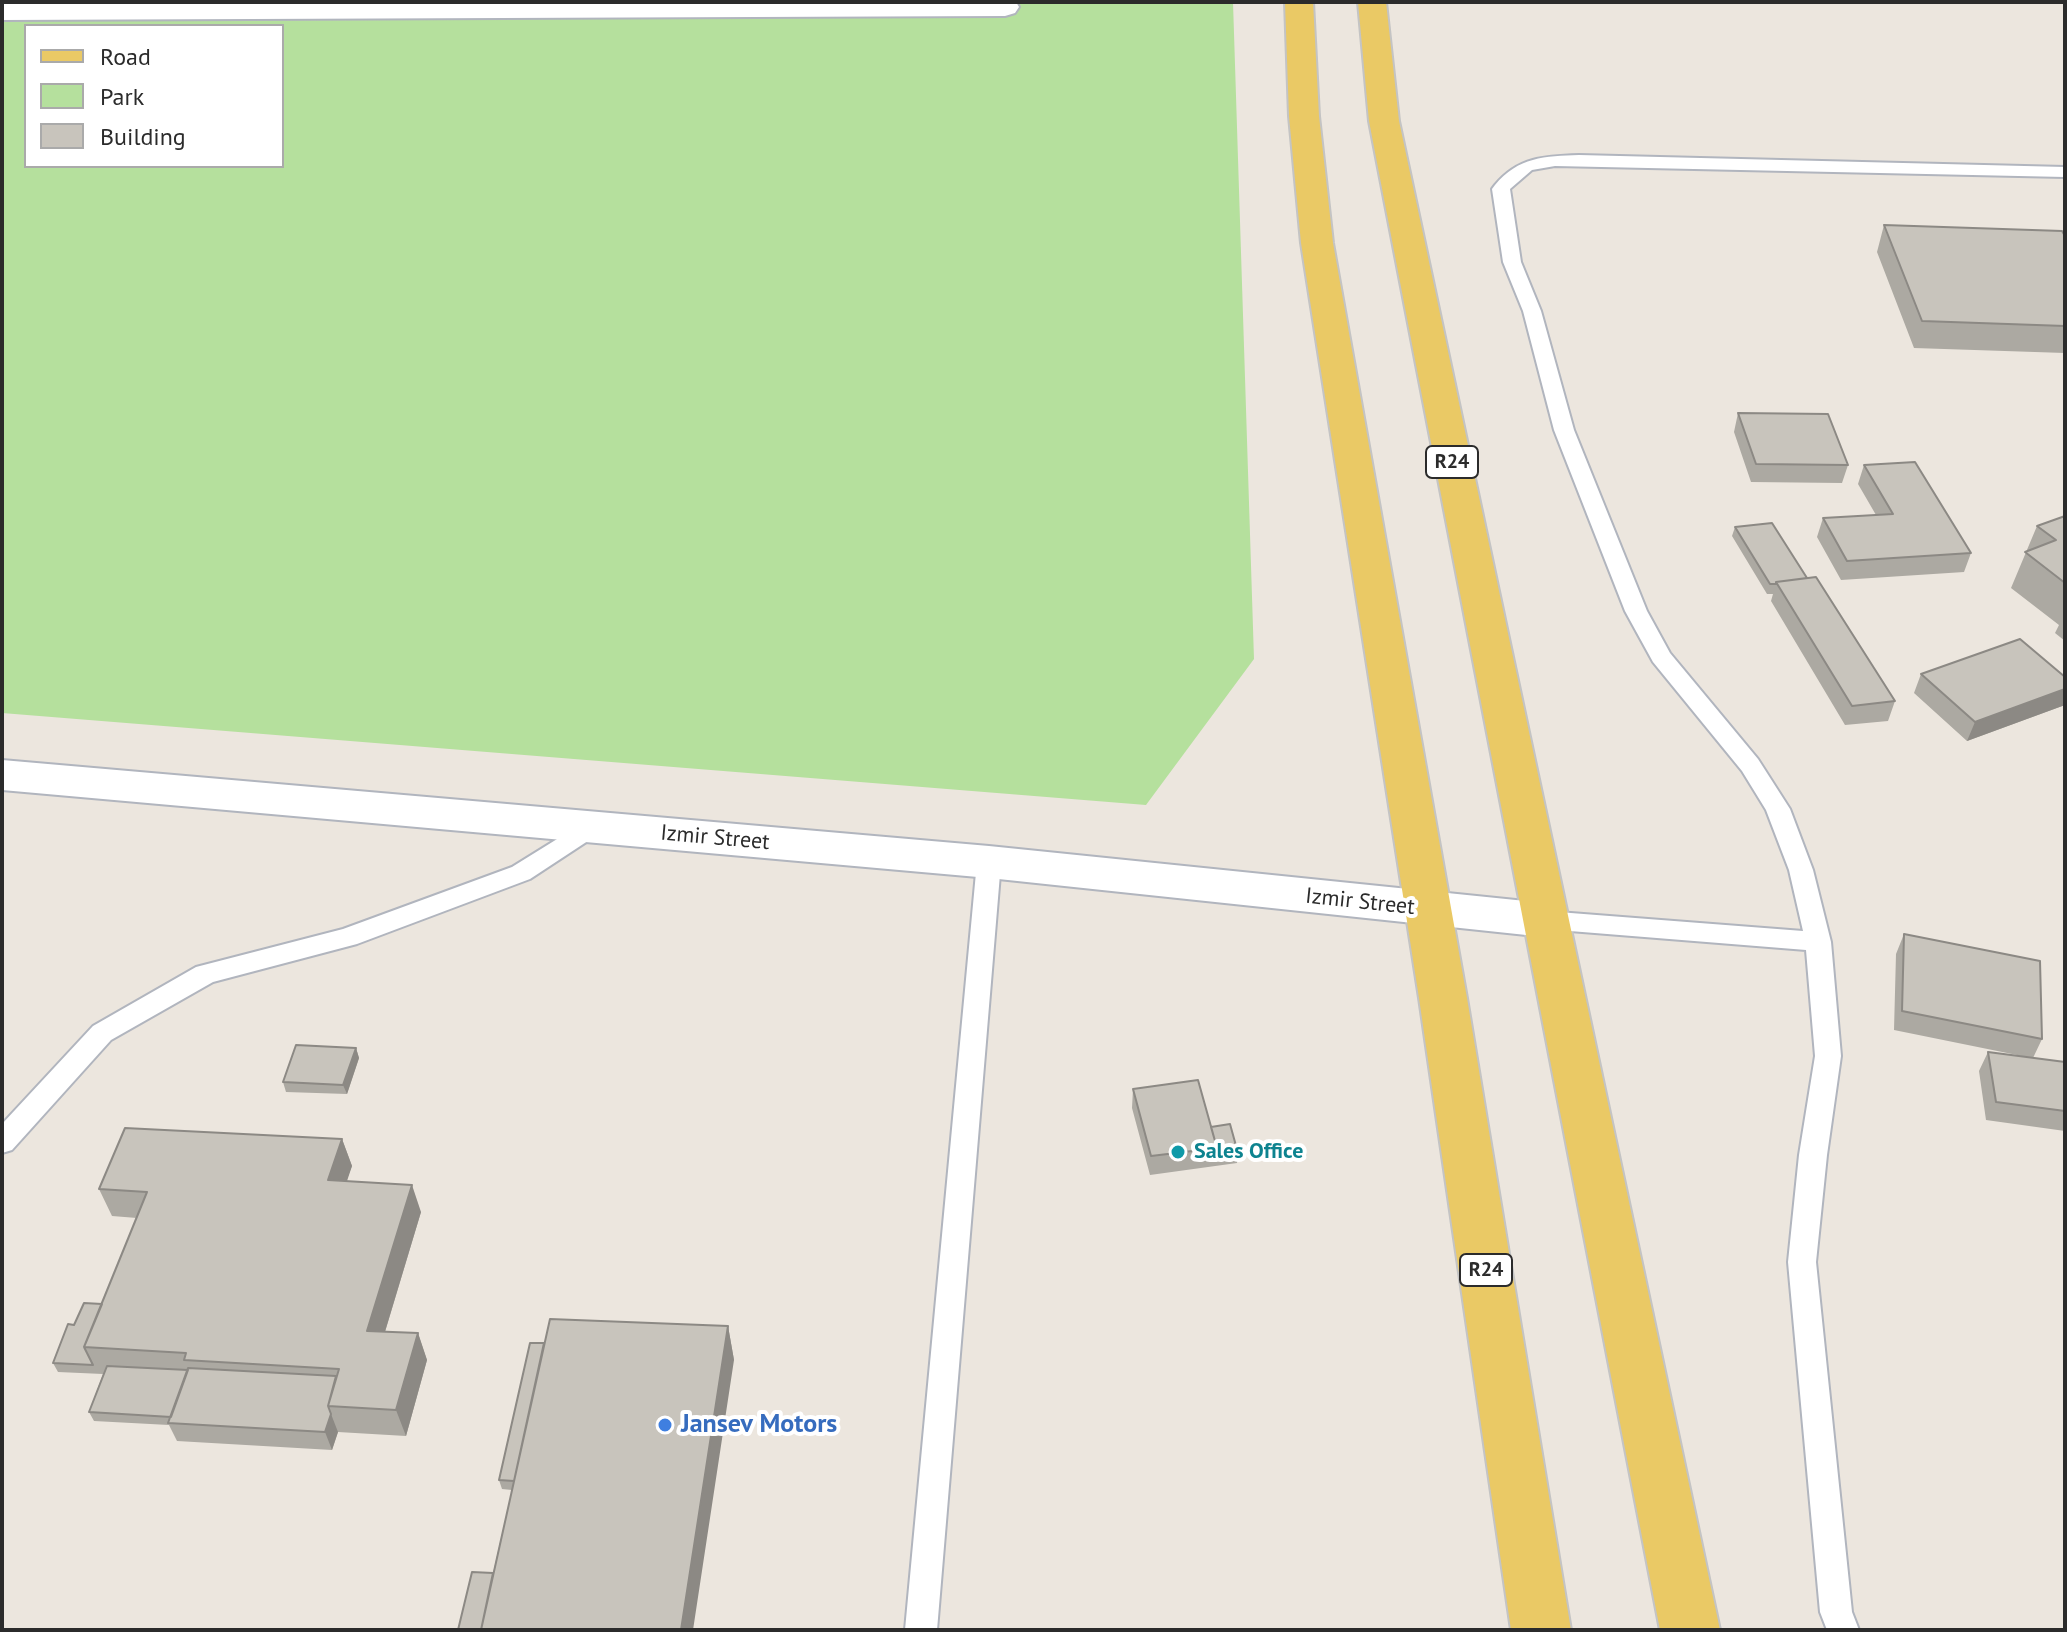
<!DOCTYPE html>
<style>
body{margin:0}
#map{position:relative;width:2067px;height:1632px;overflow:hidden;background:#ece6de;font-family:"PT Sans",sans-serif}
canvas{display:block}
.frame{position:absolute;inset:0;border:4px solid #2b2b2b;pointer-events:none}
.legend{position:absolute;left:24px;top:24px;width:260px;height:144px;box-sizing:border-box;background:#fff;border:2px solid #aaa;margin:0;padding:10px 14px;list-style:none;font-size:24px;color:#2b2b2b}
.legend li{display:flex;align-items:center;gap:16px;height:40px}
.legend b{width:40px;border:2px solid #aaa}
</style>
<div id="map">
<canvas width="2067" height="1632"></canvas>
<div class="frame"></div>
<ul class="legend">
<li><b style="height:10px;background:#eac965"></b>Road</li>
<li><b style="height:22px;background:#b5e09d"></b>Park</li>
<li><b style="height:22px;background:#c8c4bc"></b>Building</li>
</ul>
</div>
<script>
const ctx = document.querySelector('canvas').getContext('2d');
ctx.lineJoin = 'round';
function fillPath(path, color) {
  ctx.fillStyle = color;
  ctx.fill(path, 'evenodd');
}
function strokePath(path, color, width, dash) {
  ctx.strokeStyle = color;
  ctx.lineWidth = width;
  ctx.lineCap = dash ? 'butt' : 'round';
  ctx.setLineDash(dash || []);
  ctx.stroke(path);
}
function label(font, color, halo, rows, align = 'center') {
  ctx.font = font + ' "PT Sans",sans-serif';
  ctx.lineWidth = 8;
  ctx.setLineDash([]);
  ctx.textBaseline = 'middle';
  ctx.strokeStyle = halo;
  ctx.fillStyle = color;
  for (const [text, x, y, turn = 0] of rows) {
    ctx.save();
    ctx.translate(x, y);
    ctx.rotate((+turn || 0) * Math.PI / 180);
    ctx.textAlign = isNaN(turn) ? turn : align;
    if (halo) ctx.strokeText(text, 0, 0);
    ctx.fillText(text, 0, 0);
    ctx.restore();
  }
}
fillPath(new Path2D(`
 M2 2H1233L1254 659 1146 805 2 713ZM26 26H282V166H26Z`), '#b5e09d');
const service = new Path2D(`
 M1579 155 2065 167V177L1555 166 1532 170 1510 189 1521 262 1541 311 1574 430 1647 611 1670 653 1758 759 1790 809 1813 870 1831 942 1841 1056 1827 1155 1816 1262 1852 1612 1859 1630H1827L1820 1612 1788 1262 1799 1155 1815 1056 1806 950 1545 929 1536 927 1532 920 1536 913 1545 911 1803 931 1789 870 1766 810 1742 771 1653 662 1625 611 1554 430 1523 311 1503 262 1492 189 1495 185C1518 157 1545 156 1579 155Z
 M591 818 600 821 603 827 600 833 530 879 357 944 213 982 111 1040 12 1150 2 1153V1124L93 1026 196 967 343 929 512 867Z
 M989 853 998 856 1001 862 937 1630H905L977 862 980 856Z`);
const minor = new Path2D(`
 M2 2H1016L1019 7 1015 13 1005 16 2 20Z
 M2 760 989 846 1545 903 1561 908 1568 920 1561 932 1545 937 989 878 2 790Z`);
const primary = new Path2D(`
 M1285 2H1313L1319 116 1333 243 1467 998 1571 1630H1511L1419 998 1301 243 1289 116Z
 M1358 2H1386L1399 121 1720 1630H1660L1369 121Z`);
strokePath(service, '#b1b5be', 4);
strokePath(minor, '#b1b5be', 4);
strokePath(primary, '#c4c4c4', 4);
fillPath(service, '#fff');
fillPath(minor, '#fff');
fillPath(primary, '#eac965');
fillPath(new Path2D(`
 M1884 225 2065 236V353L1914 348 1877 252Z
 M1738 413 1848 465 1842 483 1751 482 1734 432Z
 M1864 465 1971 553 1964 572 1841 580 1817 537 1823 518 1876 515 1858 484Z
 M2065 516V641L2055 633 2059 625 2011 588 2037 526Z
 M1735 527 1807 578 1895 701 1888 721 1845 725 1771 601 1773 594H1767L1732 536Z
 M1921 674 2065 677V705L1967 741 1914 693Z
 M1904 934 2042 1039 2033 1058 2065 1062V1131L1986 1120 1979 1071 1988 1052 2022 1056 1894 1030 1896 954Z
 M356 1048 359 1058 347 1094 286 1092 283 1082Z
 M1133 1089 1211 1127 1238 1153 1237 1163 1150 1175 1132 1108Z
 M342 1139 352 1166 346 1181 421 1212 385 1332 418 1333 427 1360 406 1436 338 1432 332 1450 177 1441 169 1425 94 1421 89 1412 103 1374 58 1372 53 1363 74 1325 102 1304 137 1218 112 1216 99 1189Z
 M728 1326 734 1360 493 1573 512 1490 502 1489 499 1480 544 1343Z`), '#aca9a2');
fillPath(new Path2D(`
 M2065 689V705L1967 741 1975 722Z
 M356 1048 359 1058 347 1094 343 1085Z
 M342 1139 352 1166 338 1208 328 1180Z
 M412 1185 421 1212 377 1358 367 1331Z
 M728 1326 734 1360 693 1630H681Z
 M418 1333 427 1360 406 1436 396 1410Z
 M331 1414 338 1432 332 1450 325 1432Z`), '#8c8984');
const building = new Path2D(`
 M1884 225 2062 231 2065 236V326L1922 321Z
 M1738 413 1828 414 1848 465 1756 464Z
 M1915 462 1971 553 1847 561 1823 518 1893 514 1864 465Z
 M2065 516V583L2025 552 2056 540 2037 526Z
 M1772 523 1807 578 1776 582V584H1770L1735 527Z
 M1816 577 1895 701 1852 706 1776 582Z
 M2020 639 2065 677V689L1975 722 1921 674Z
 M1904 934 2040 961 2042 1039 1902 1011Z
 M296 1045 356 1048 343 1085 283 1082Z
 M1988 1052 2065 1062V1111L1996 1102Z
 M1198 1080 1217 1148 1151 1156 1133 1089Z
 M1230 1124 1238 1153 1217 1157V1148L1211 1127Z
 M125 1128 342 1139 328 1180 412 1185 367 1331 418 1333 396 1410 328 1406 339 1369 184 1360 186 1353 84 1347 147 1192 99 1189Z
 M84 1303 102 1304 84 1347 93 1365 53 1363 68 1324 74 1325Z
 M550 1319 728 1326 681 1630H481Z
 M530 1343H544L514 1481 499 1480Z
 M107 1366 188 1370 171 1417 89 1412Z
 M188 1368 336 1376 328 1406 331 1414 325 1432 168 1423Z
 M472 1572 493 1573 481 1630H458Z`);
fillPath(building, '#c8c4bc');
strokePath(building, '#8c8984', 2);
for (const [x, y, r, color] of [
 [1178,1152,8,"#0f9aa8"],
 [665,1425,8,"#3f7fe0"]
]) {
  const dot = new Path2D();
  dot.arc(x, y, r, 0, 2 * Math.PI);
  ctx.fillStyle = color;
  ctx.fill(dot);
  strokePath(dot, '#fff', 3);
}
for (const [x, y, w] of [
 [1452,462,52],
 [1486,1270,52]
]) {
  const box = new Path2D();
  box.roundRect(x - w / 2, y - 16, w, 32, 6);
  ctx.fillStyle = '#fff';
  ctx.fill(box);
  strokePath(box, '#2b2b2b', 2);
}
label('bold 20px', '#2b2b2b', null, [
 ["R24",1452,462],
 ["R24",1486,1270]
]);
label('22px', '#2b2b2b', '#fff', [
 ["Izmir Street",715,838,5],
 ["Izmir Street",1360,902,6]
]);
label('bold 22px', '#0d838f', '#fff', [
 ["Sales Office",1194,1152]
], 'left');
label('bold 26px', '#366cbe', '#fff', [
 ["Jansev Motors",681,1425]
], 'left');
</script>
